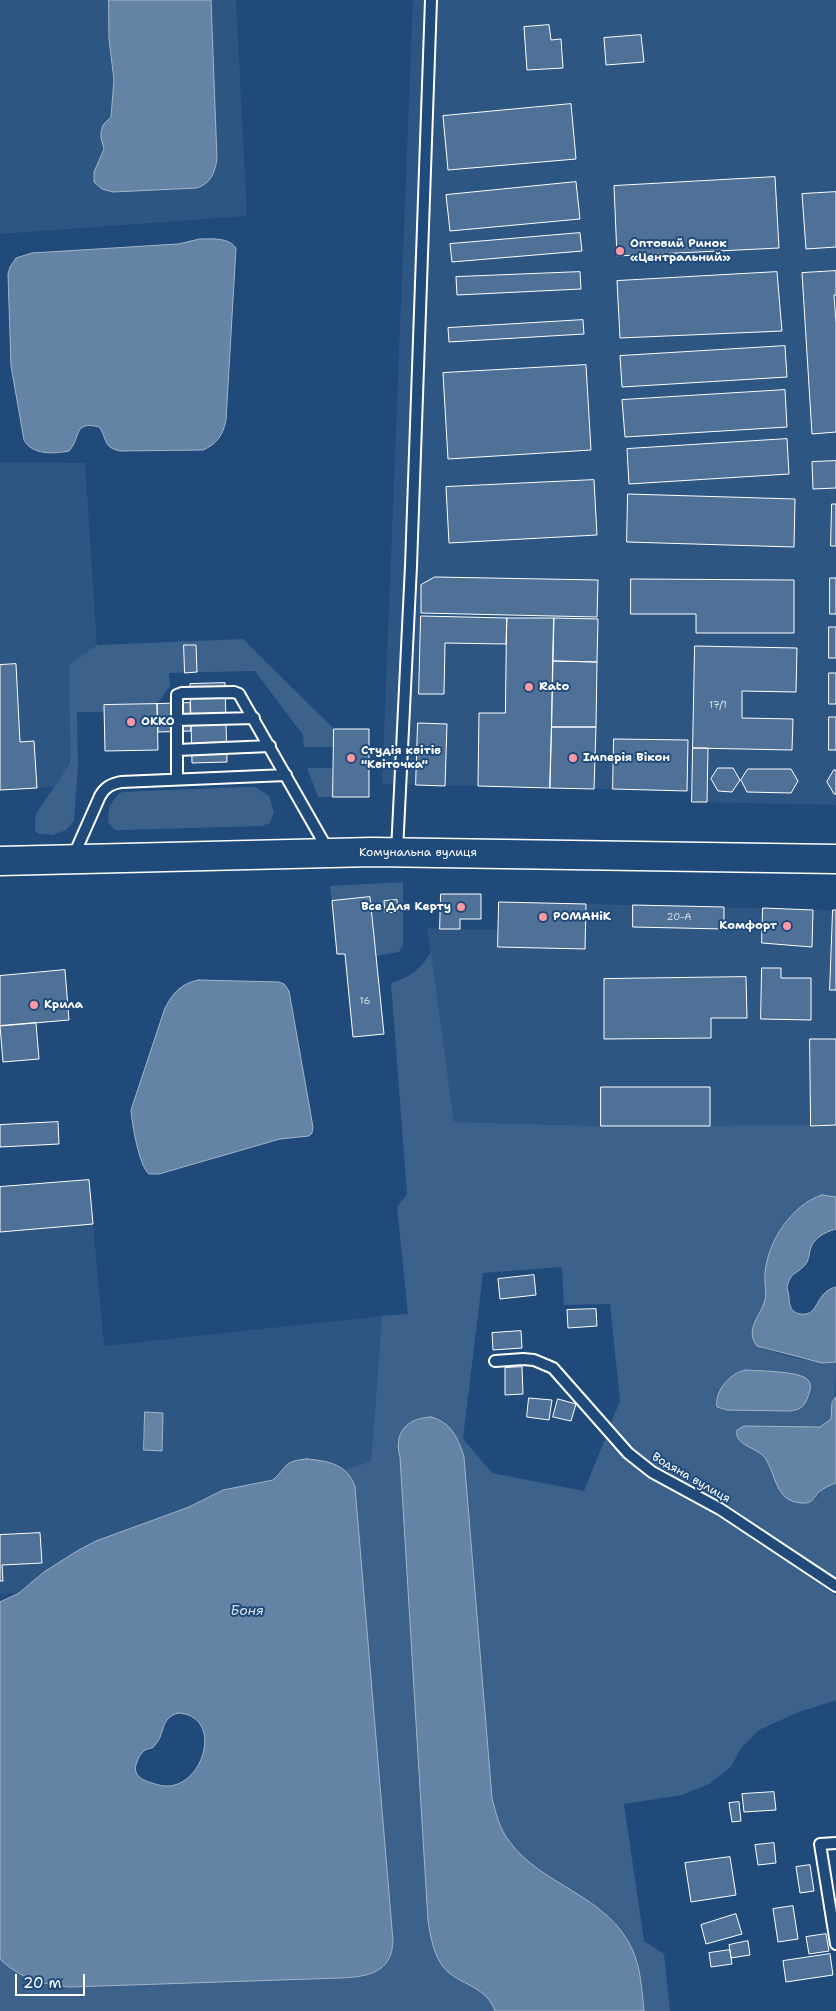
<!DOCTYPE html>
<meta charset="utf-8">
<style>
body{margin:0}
#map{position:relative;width:836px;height:2011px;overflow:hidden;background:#1f4a7a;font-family:"Shantell Sans",sans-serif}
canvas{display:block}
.scale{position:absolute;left:15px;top:1974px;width:70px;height:22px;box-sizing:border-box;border:2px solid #fff;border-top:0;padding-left:6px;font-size:15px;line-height:18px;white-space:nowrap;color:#fff;-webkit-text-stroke:4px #1f4a7a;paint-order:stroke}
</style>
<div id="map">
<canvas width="836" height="2011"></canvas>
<div class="scale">20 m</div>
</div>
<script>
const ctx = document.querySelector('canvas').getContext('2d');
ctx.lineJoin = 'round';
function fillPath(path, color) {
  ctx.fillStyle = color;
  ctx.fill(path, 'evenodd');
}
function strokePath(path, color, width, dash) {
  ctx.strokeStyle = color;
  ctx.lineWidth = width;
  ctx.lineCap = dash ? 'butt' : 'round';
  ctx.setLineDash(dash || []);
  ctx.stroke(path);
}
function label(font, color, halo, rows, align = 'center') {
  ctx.font = font + ' "Shantell Sans",sans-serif';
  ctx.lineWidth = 4;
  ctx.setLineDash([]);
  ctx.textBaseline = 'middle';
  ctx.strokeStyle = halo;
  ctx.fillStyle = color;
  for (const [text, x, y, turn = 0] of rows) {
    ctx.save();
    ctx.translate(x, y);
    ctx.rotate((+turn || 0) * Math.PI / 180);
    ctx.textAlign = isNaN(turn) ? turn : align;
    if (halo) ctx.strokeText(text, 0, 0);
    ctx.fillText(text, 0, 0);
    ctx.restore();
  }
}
fillPath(new Path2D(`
 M0 0H236L247 216 0 234Z
 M413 0H836V805L692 802V791L382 784Z
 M0 462 85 463 97 645 69 665 70 786 0 790Z
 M499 902 836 910V1125L601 1126 454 1122 427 928 499 930Z
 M89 1180 104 1346 382 1316 371 1461 344 1470 334 1464 283 1467 273 1480 223 1490 189 1507 96 1541 66 1558 19 1593 0 1594V1187Z`), '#2e5683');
fillPath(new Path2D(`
 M243 639 334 729 333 747H304L303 735 255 671 169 673 170 686 157 704 105 705 104 712H77L78 767 74 821 66 830 53 835 39 834 35 831V819L37 812 70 764 69 665 97 645Z
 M307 768H333V797H318Z
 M244 787H255L269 796 274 812 270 823 262 826 122 830H115L108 822C108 809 111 799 122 792Z
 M403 882V945L399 952 376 956 370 897 332 901 330 886Z
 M431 952 454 1122 601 1126 836 1125V1197C797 1191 771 1235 765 1269 763 1279 768 1289 765 1300 760 1321 746 1322 757 1346 776 1353 818 1366 836 1362 836 1382 836 1400 831 1419L820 1427 744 1426 742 1443 759 1452 768 1463 815 1499 823 1489 836 1483V1578L724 1503 651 1463 630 1446 611 1423 620 1401 610 1304 564 1305 562 1267 483 1273 463 1439 492 1473 584 1491 605 1439C641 1477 681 1494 725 1520 763 1543 799 1570 836 1595V1700L799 1712 759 1730 741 1748 731 1767 709 1784 682 1795 624 1804 644 1941 664 1954 670 2011H644C642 1991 641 1970 633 1951 609 1895 541 1886 509 1841 499 1828 496 1813 492 1798L464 1457 397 1440 400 1456 428 1921 458 1979 484 1992 492 2002 495 2011H0V1959C24 1982 54 1987 86 1987L365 1975C384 1969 393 1962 393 1941L355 1487 352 1477 344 1470 371 1461 382 1316 408 1314 397 1207 407 1194 391 983C410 977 421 969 431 952ZM746 1370 794 1375 810 1390C804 1403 805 1409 789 1411L723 1410 716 1402C721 1387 730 1372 746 1370Z`), '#3c618b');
const water = new Path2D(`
 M109 0H211L217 160C214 174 211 183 197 188L113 192 102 189 94 182V172L104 149 101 138V132L103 125 111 117 114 80 109 39Z
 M200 239C212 239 228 237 236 248L226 420C223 435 217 444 203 450L120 451C102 447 108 439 99 427 73 420 81 438 69 451 53 454 32 455 24 440L11 366 8 274 10 267 16 258 32 253 178 244Z
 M199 980 279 982 284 984 289 991 313 1127 312 1133 309 1136 280 1139 159 1174H149C139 1166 132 1124 131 1110L165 1008C173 993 181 983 199 980Z
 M822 1195 836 1197V1229C825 1232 813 1238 810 1250 809 1255 809 1260 805 1265 796 1275 790 1272 787 1288 790 1295 788 1302 791 1308 793 1312 797 1313 800 1314 815 1316 815 1304 823 1295 826 1291 831 1288 836 1287V1362L822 1363 757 1346C744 1329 761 1316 765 1300 767 1291 764 1282 765 1273 768 1241 791 1205 822 1195Z
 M746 1370C758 1371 801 1371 808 1380 813 1386 809 1393 807 1399 803 1408 799 1410 789 1411L727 1410 717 1407C714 1391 731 1372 746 1370Z
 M836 1397V1483C830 1485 824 1488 819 1492 813 1499 812 1504 801 1503 775 1501 777 1476 765 1458 757 1447 734 1446 737 1430L744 1426 820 1427 831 1419 832 1403Z
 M145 1412 163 1413 162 1451 144 1450Z
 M431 1417C451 1422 458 1438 464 1457L492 1798C496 1813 499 1828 509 1841 541 1886 609 1895 633 1951 641 1970 642 1991 644 2011H495C487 1988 465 1986 448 1972 434 1959 431 1939 428 1921L400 1457C393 1433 407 1418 431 1417Z
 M307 1459C328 1461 348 1464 355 1487L393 1941C392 1973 367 1977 340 1978L70 1987C44 1985 19 1978 0 1959V1602L19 1593 44 1572 77 1551 96 1541 189 1507 223 1490 273 1480C288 1466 283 1461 307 1459ZM178 1713C227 1715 202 1796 159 1785 148 1782 130 1778 137 1762 138 1758 141 1753 145 1750 149 1748 153 1749 155 1745 166 1733 159 1719 178 1713Z`);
fillPath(water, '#6583a4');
strokePath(water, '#a3b5c8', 1);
const building = new Path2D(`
 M549 25 551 40 561 39 563 68 527 70 524 27Z
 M641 35 644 62 606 65 604 38Z
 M571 104 576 159 448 170 443 116Z
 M775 177 779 248 617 256 614 186Z
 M576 182 580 219 450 231 446 195Z
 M836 192V247L806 249 802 194Z
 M580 233 582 251 452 262 450 244Z
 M836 271V295H834L836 323V432L812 434 802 273Z
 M580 272 581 289 457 295 456 277Z
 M777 272 782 331 620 338 617 281Z
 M583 320 584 334 449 342 448 328Z
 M785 346 787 377 622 387 620 356Z
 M586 365 591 450 448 459 443 373Z
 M785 390 787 427 625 437 622 400Z
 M787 439 789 474 629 484 627 449Z
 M836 461V488L813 489 812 462Z
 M594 480 597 535 449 543 446 487Z
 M628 494 795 499 794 547 627 542Z
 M832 504H836V546H831Z
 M435 577 598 580 597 617 421 613V585Z
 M830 578H836V614H830Z
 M631 579 794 580V633H696V614H631Z
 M421 616 507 618 506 644 445 643 444 694H419Z
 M507 618H554L550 788 478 786 479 713H505Z
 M554 618 598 619 597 662 553 661Z
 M829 627H836V658H829Z
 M184 645H196L197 672 185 673Z
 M695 646 797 648 796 692 742 691V718L793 719 792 750 693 748Z
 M553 661 597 662 596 727H552Z
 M16 664 20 742 34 741 37 788 0 790V665Z
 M829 673H836V704H829Z
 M225 683 227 762 192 763 190 684Z
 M190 703 191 731 158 732 157 704Z
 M157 704 158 750 105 751 104 705Z
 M829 717H836V750H829Z
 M418 723 447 724 445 786 416 785Z
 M552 727H596L594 789 550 788Z
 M334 729H369V797H333Z
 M614 739 688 740 687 791 613 789Z
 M693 748H708L707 802H692Z
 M718 768H733L740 780 732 792 718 791 711 779Z
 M748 769H791L798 781 791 793 747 792 741 780Z
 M834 770H836V794H834L827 782Z
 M441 894H481V919H460V929H440Z
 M370 897 384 1034 353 1037 345 954H337L332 901Z
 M397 900 398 912 385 913 384 901Z
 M499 902 586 904 585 949 498 947Z
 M633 905 724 907V929L633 927Z
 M763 908 813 910 812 947 762 943Z
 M833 910H836V990H830Z
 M762 968H781V978H811V1020L761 1019Z
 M65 970 69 1020 0 1026V976Z
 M746 977 747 1018H711V1038L604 1039V979Z
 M36 1023 39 1059 3 1062 0 1026Z
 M810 1039H836V1125L811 1126Z
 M601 1087H710V1126H601Z
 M58 1122 59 1144 0 1147V1125Z
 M89 1180 93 1224 0 1232V1187Z
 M534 1275 536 1295 500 1299 498 1279Z
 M596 1309 597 1326 568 1328 567 1310Z
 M521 1331 522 1348 493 1350 492 1333Z
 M522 1367 523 1394 505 1395V1368Z
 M529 1398 552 1400 549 1420 527 1417Z
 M558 1399 576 1404 571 1421 553 1417Z
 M40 1533 42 1563 2 1565 3 1581H0V1535Z
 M774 1792 776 1810 744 1812 742 1794Z
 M739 1802 741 1821 732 1822 729 1803Z
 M774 1843 776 1863 758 1865 755 1845Z
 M730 1857 736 1895 691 1902 685 1863Z
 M810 1865 814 1891 800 1893 796 1867Z
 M793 1906 798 1939 778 1942 773 1909Z
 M736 1914 742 1934 706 1944 701 1925Z
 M826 1934 829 1951 809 1954 806 1937Z
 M748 1941 750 1955 731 1958 729 1945Z
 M730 1950 732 1964 711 1967 709 1953Z
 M830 1954 833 1975 786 1982 783 1961Z`);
fillPath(building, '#507197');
strokePath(building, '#fff', 1);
const lane = new Path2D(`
 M176 720 254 718
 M177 750 270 746
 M177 779V695L182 693 234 692 239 694 328 850
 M397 851 411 566 431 0
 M73 857 100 796C105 787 111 784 121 782L286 775
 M495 1361 523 1359 534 1360 553 1368 628 1453 652 1472 720 1509 836 1586
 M836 1843 820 1844 836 1944`);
const secondary = new Path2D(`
 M0 861 372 852 836 859`);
strokePath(lane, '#fff', 14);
strokePath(secondary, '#fff', 31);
strokePath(lane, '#1f4a7a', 10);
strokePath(secondary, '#1f4a7a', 28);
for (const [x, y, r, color] of [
 [620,251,5,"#ff9aa2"],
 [529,687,5,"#ff9aa2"],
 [131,722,5,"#ff9aa2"],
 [351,758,5,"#ff9aa2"],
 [573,758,5,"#ff9aa2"],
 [461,907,5,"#ff9aa2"],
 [543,917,5,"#ff9aa2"],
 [787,926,5,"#ff9aa2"],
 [34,1005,5,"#ff9aa2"]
]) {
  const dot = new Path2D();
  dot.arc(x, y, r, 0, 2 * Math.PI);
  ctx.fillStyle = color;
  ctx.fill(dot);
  strokePath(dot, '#1f4a7a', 2);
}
label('10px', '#d3dce5', null, [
 ["17/1",718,705],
 ["20-А",679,917],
 ["16",365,1001]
]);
label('bold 12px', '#fff', '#1f4a7a', [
 ["Оптовий Ринок",630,244],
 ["«Центральний»",630,258],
 ["Rato",539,687],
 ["ОККО",141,722],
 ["Студія квітів",361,751],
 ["\"Квіточка\"",361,765],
 ["Імперія Вікон",583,758],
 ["Все Для Керту",451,907,"right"],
 ["РОМАНіК",553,917],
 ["Комфорт",777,926,"right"],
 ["Крила",44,1005]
], 'left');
label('12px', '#fff', '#1f4a7a', [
 ["Комунальна вулиця",418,853],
 ["Водяна вулиця",691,1478,30]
]);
label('italic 14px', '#d8e0e8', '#1f4a7a', [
 ["Боня",247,1611]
]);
</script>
